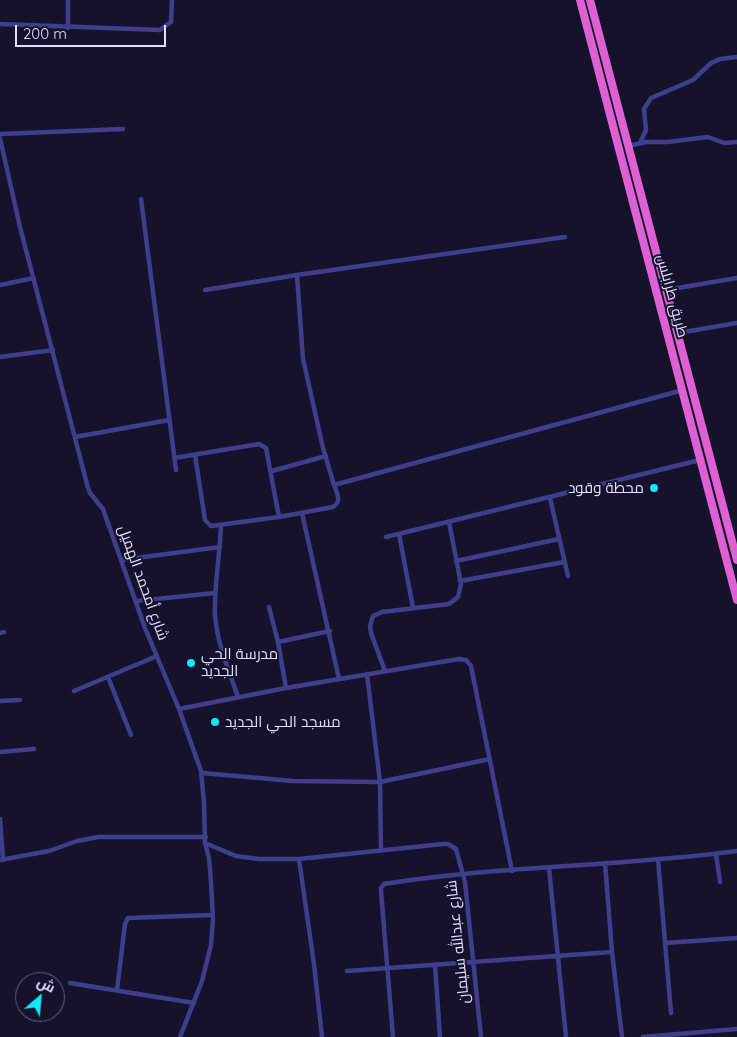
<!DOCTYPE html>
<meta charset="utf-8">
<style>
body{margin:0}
#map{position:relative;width:737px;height:1037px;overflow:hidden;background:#16122c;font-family:Quicksand,Cairo,sans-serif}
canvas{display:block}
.north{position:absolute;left:15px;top:972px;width:50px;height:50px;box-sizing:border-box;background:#16122c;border:1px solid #676480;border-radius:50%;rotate:27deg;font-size:14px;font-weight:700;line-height:20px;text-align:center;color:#e1defe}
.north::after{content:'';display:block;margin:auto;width:18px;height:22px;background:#0ee9fa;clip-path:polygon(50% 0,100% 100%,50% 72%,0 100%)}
.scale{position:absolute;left:15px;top:25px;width:151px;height:22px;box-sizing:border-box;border:2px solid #e1defe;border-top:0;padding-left:6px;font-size:15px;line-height:18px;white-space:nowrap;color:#e1defe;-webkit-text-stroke:4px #16122c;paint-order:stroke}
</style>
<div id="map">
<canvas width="737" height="1037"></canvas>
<div class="north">ش</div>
<div class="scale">200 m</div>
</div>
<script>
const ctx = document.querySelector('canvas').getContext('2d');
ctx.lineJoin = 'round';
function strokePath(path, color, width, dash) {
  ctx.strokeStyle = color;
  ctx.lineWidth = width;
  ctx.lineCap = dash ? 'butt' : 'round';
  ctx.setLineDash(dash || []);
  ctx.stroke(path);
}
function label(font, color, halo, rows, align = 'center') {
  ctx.font = font + ' Quicksand,Cairo,sans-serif';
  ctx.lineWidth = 4;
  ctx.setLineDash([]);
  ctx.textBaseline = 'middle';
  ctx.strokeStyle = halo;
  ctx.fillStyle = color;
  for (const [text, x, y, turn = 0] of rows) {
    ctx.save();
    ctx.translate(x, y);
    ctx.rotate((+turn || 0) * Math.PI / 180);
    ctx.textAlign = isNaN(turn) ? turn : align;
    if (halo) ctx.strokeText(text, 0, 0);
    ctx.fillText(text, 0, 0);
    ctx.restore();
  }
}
strokePath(new Path2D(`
 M0 24 160 30 171 22 172 0
 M68 28V0
 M0 134 123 129
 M0 138 20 227 88 488 90 493 103 509 145 628 179 709 201 771 204 803 205 843 209 858 211 882 213 919 211 945 202 981 180 1037
 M640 143 646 130 644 109 651 98 693 80 711 63 720 59 737 57
 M628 146 646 142H667L708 137 724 143 737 142
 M141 199 176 470
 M565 237 297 275 303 359 323 448 334 485 683 390
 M0 285 34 278
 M205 290 297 275
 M666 290 737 278
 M678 333 737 323
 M0 357 53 350
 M75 437 169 420
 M195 455 205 520 211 526 279 517 333 507C342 502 337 493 334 485
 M174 458 259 444 266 448 279 517
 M272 471 326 456
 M550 498 568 576
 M302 513 339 679
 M221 525C220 555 214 585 215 615 217 643 229 671 238 697
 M399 534 413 608
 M386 537 700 460
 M121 560 220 547
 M456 561 559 539
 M460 581 564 562
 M136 601 215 593
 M269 607 278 642 286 688
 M0 633 4 632
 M278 642 330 631
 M385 671 371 633 370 626 373 616 382 612 449 604 458 597 461 584 449 522
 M367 674 380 782 381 851
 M108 677 131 735
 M74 691 157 656
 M0 701 20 700
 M179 709 286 688 459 659 466 660 471 666 512 871
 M0 752 34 749
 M202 773 293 781 380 782 490 759
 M0 819 3 860
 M205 843 236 856 259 859H299L443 844H448L456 849 465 882 481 1037
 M716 854 720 882
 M299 859 314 964 322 1037
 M658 859 671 1013
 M0 860 49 851 77 841 98 837H206
 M605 863 612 952 622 1037
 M549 868 566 1037
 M665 943 737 938
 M435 965 440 1037
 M347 971 612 952
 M70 983 194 1003
 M117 990 125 924 128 918 212 915
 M393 1037 381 891V888L384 884C501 865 620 867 737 851
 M643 1037 737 1029`), '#3f3e8a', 4.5);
strokePath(new Path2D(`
 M580 0 737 600
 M590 0 737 560`), '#de61d4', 8);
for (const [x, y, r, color] of [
 [654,488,5,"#0ee9fa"],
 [191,663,5,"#0ee9fa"],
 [215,722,5,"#0ee9fa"]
]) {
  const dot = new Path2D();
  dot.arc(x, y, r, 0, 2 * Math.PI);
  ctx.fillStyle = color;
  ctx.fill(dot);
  strokePath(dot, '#16122c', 2);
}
label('15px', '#e1defe', '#16122c', [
 ["طريق طرابلس",672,296,75],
 ["شارع أمحمد الهميل",143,583,70],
 ["شارع عبدالله سليمان",458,942,-96]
]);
label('15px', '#e1defe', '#16122c', [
 ["محطة وقود",644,488,"right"],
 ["مدرسة الحي",201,654],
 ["الجديد",201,671],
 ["مسجد الحي الجديد",225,722]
], 'left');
</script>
